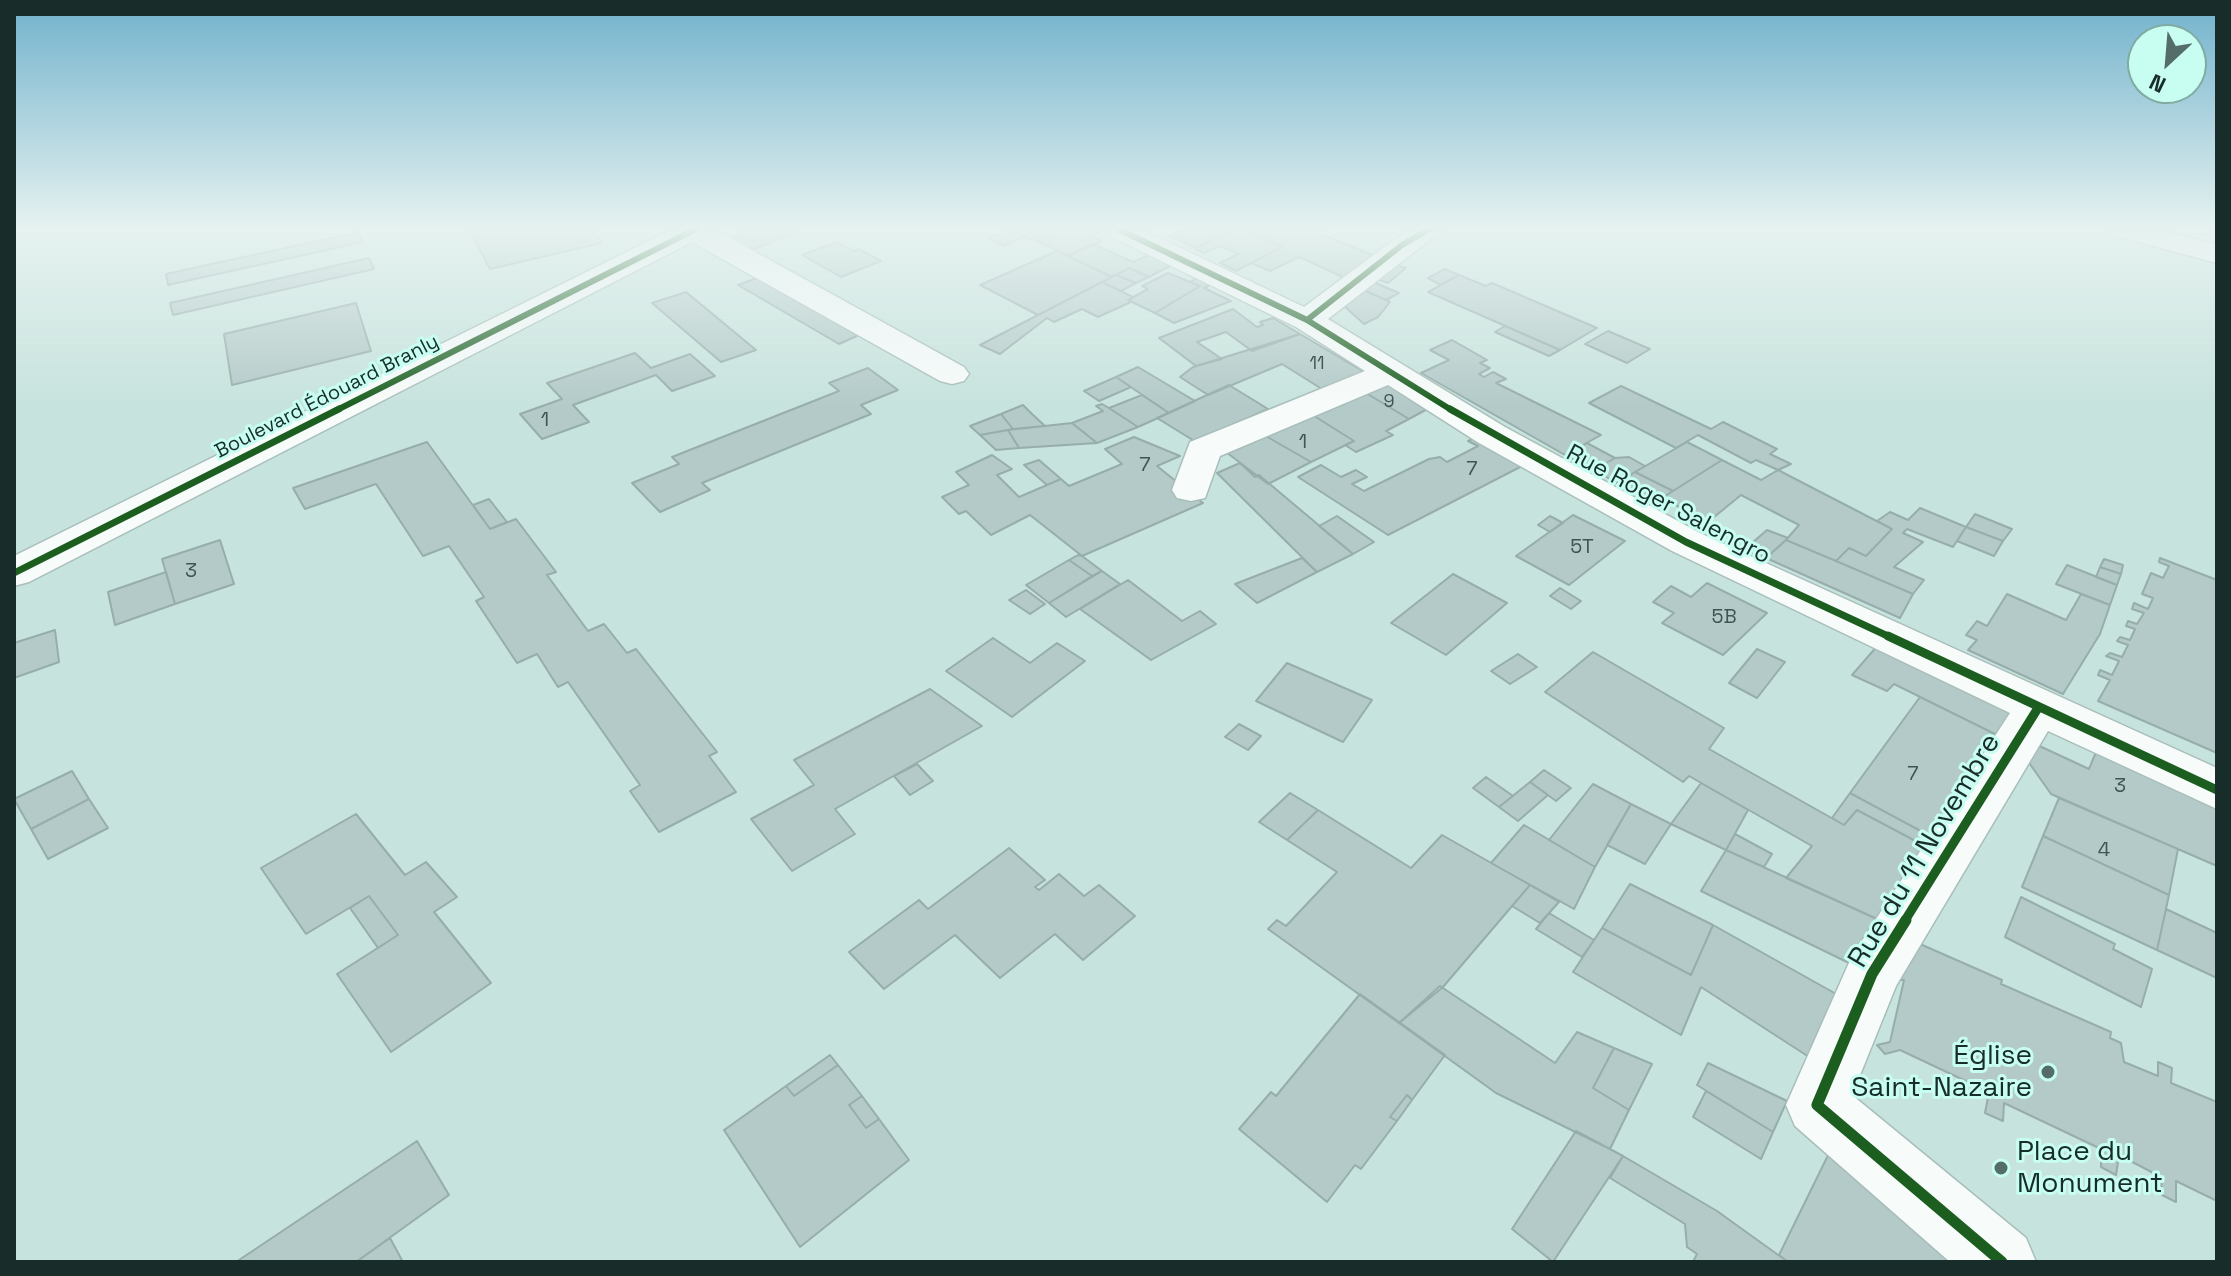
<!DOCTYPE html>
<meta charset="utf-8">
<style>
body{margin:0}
#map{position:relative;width:2231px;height:1276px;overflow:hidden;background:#c7e3dd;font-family:"Space Grotesk",sans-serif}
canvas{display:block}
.frame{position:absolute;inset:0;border:16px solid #182d29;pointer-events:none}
.north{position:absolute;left:2127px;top:24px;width:80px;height:80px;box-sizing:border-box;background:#c7fef1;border:2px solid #81aaa1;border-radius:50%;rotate:206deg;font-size:22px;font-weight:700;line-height:32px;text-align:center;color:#182d29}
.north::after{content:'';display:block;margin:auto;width:28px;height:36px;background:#556d68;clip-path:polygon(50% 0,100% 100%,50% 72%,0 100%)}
</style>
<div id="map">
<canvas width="2231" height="1276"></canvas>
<div class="frame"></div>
<div class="north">N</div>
</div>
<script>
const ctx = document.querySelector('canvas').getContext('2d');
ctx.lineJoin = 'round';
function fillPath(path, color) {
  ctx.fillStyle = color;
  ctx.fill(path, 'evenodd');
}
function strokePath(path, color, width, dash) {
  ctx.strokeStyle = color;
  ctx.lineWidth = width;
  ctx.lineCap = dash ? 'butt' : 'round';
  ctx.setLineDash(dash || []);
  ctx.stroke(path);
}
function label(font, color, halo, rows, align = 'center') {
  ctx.font = font + ' "Space Grotesk",sans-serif';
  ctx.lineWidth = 6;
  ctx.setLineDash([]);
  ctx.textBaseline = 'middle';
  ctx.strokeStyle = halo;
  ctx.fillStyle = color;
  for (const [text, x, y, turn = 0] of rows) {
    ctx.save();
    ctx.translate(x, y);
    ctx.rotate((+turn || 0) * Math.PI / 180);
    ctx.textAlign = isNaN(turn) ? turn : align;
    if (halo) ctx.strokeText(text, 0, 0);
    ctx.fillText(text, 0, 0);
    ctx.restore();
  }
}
const building = new Path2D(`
 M592 228 602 243 490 269 469 229Z
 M751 228H791L798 232 751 250 731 239Z
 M998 228H1069L1037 241Z
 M1069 228H1104L1106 229 1091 236 1102 241 1068 256 1037 241Z
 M1186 228H1238L1196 248 1169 236Z
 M1238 228 1282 247 1236 271 1220 263 1238 254 1221 246 1204 253 1194 248Z
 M1238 228H1322L1316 232 1375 256 1343 277 1299 257 1270 271 1251 263 1282 247Z
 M1007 231 1025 236 1004 246 988 238Z
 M359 232 363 242 168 285 166 274Z
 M837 242 853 251 859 249 881 261 841 277 802 255Z
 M1093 244 1133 262 1149 255 1172 265 1149 277 1129 268 1112 277 1068 256Z
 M1057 251 1112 277 1038 315 980 285Z
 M369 258 374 269 173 315 170 303Z
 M1390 264 1406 268 1388 283 1374 278Z
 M1129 268 1149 277 1136 283 1116 275Z
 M1445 269 1459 275 1441 285 1428 278Z
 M1168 273 1200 286 1155 313 1128 300 1148 289 1142 286Z
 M767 274 868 331 839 344 738 285Z
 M1116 275 1136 283 1121 291 1102 282Z
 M1459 275 1486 286 1492 283 1597 328 1560 350 1428 292Z
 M1200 276 1214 283 1204 288 1231 301 1174 323 1155 313 1200 286 1190 282Z
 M1371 281 1399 293 1386 300 1361 289Z
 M1102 282 1133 297 1128 300 1131 302 1098 317 1082 309 1054 322 1047 318 1000 354 980 345Z
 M1361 289 1390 302 1378 317 1364 324 1344 306Z
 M686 292 756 350 721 362 652 303Z
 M356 303 371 351 232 385 224 334Z
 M1233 309 1257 327 1263 325 1260 322 1273 318 1300 334 1252 351 1226 332 1197 342 1222 359 1196 366 1159 338Z
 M1505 326 1560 350 1549 356 1495 332Z
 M1608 331 1650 349 1627 363 1585 344Z
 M1300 334 1366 373 1325 391 1282 364 1208 395 1180 377 1193 367Z
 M1452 340 1487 360 1480 363 1490 368 1479 374 1484 377 1493 372 1506 379 1496 383 1601 435 1565 455 1421 373 1449 360 1430 350Z
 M635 353 651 368 690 354 715 376 672 391 656 375 573 405 589 422 542 439 520 414 562 399 547 383Z
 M1138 367 1195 401 1169 413 1116 377Z
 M868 368 898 390 861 405 871 414 702 483 710 490 660 512 632 483 679 464 672 457 839 391 829 383Z
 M1116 377 1131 387 1099 401 1084 391Z
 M1385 380 1431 407 1409 419 1361 390Z
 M1229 385 1268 409 1196 442 1157 418Z
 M1621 386 1711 429 1723 422 1777 449 1770 454 1791 464 1778 470 1756 460 1751 463 1698 435 1676 448 1589 403Z
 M1361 390 1409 419 1386 431 1393 435 1356 452 1345 445 1354 441 1311 414Z
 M1142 395 1169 413 1138 427 1109 408Z
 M1102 404 1109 408 1138 427 1097 443 1072 423 1103 411 1096 406Z
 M1023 405 1032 414 1045 426 1013 429 1001 414Z
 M1001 414 1013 429 980 435 970 426Z
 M1311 414 1354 441 1311 462 1264 435Z
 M1072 423 1097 443 1019 448 1008 430Z
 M1008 430 1019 448 996 450 980 435Z
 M1264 435 1311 462 1268 484 1226 452Z
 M1479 436 1526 464 1388 535 1298 477 1321 465 1341 477 1356 470 1367 477 1352 484 1364 491 1429 459 1440 457 1447 462 1478 446 1468 441Z
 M1134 437 1180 456 1157 466 1203 503 1082 556 1030 515 991 535 966 511 959 514 942 497 969 485 956 472 992 455 1012 469 997 475 1019 497 1061 479 1069 486 1122 464 1105 449Z
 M427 442 490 529 516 519 556 572 547 575 588 631 604 624 627 653 636 649 717 752 709 756 736 792 659 832 630 791 640 785 568 682 558 687 537 654 517 663 476 601 484 597 449 546 423 556 376 484 305 509 293 488Z
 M1687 442 1722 460 1673 491 1635 472Z
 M1587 443 1615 458 1594 470 1565 455Z
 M1629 457 1645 466 1617 483 1594 470 1615 458Z
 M1039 460 1061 479 1047 485 1024 465Z
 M1722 460 1761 480 1778 470 1892 529 1866 556 1849 548 1836 561 1786 540 1799 525 1741 495 1708 522 1662 498Z
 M1240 463 1255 477 1259 475 1353 554 1317 572 1217 473Z
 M1635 472 1673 491 1655 502 1630 489 1635 486 1623 480Z
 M489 499 507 522 490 529 473 505Z
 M1920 508 1966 527 1953 547 1907 529 1903 533 1923 542 1894 567 1924 580 1913 594 1836 561 1849 548 1866 556 1892 529 1877 521 1890 512 1908 520Z
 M1975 514 2012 529 2003 541 1966 527Z
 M1573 515 1625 541 1569 585 1516 556Z
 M1337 516 1374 542 1353 554 1319 526Z
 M1550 516 1563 523 1550 532 1538 525Z
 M1966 527 2003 541 1994 556 1957 541Z
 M1767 530 1788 538 1766 558 1748 552 1745 549Z
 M220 540 234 584 175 604 162 559Z
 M1786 540 1836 561 1913 594 1900 618 1766 558Z
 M1078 555 1082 556 1102 571 1092 576 1069 560Z
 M1302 558 1317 572 1257 603 1235 584Z
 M2160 558 2217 580V753L2098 701 2110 680 2098 675 2100 670 2112 675 2119 661 2106 656 2110 653 2122 657 2128 645 2117 641 2120 637 2130 640 2135 629 2126 626 2128 621 2137 624 2144 613 2132 609 2134 603 2148 609 2153 598 2142 594 2151 573 2163 578 2169 566 2159 562Z
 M2104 559 2123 565 2121 574 2100 567Z
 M1069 560 1092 576 1049 603 1026 585Z
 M2067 565 2117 585 2110 605 2056 584Z
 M2100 567 2121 574 2117 585 2096 577Z
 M1102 571 1120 584 1066 617 1049 603Z
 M166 572 175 604 115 625 108 592Z
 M1453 574 1507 603 1446 655 1391 623Z
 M1128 580 1182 621 1200 611 1216 624 1151 660 1080 609Z
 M1707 583 1767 613 1723 655 1662 623 1674 613 1653 602 1671 586 1691 597Z
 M1560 588 1581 601 1571 609 1550 596Z
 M1026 590 1045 604 1030 614 1009 600Z
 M2007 594 2066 620 2081 594 2110 605 2100 634 2063 694 1968 650 1977 640 1966 635 1977 621 1987 626Z
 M55 630 59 662 14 678V643Z
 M993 638 1030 663 1057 643 1085 661 1012 717 946 671Z
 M1879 644 2013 711 1997 735 1894 684 1887 691 1852 675Z
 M1757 649 1785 662 1757 698 1729 683Z
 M1593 652 1724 728 1709 749 1844 825 1857 810 1925 846 1877 919 1786 878 1812 846 1689 776 1683 782 1545 692Z
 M1518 654 1537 667 1510 684 1491 671Z
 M1287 663 1372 700 1343 742 1256 701Z
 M930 689 982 726 835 809 855 834 792 871 751 819 814 785 794 760Z
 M1920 697 1997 735 1930 836 1850 793Z
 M1239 724 1261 736 1248 750 1225 737Z
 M2033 743 2089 769 2098 747 2217 806V866L2051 794 2025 757Z
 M917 764 933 781 910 795 894 776Z
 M1544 770 1571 788 1556 801 1530 782Z
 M72 771 89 799 31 829 14 799Z
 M1486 777 1513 796 1499 807 1473 788Z
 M1530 782 1548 795 1518 821 1499 807Z
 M1701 783 1748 810 1726 850 1671 824Z
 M1593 784 1631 804 1595 867 1549 840Z
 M1290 793 1318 810 1287 840 1259 822Z
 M1850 793 1930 836 1925 846 1857 810 1844 825 1832 818Z
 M2059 798 2178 849 2169 895 2043 836Z
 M89 799 108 828 48 859 31 829Z
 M1631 804 1671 824 1645 864 1607 845Z
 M1318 810 1411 868 1442 835 1530 885 1443 987 1399 1023 1268 929 1277 920 1286 926 1337 872 1287 840Z
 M356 814 405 875 426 862 457 897 434 912 491 983 391 1052 337 974 398 935 369 896 306 934 261 868Z
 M1524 825 1595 867 1574 909 1491 863Z
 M1735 834 1772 854 1764 867 1726 850Z
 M2043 836 2169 895 2157 950 2022 887Z
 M1009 848 1045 880 1035 887 1039 890 1059 874 1084 896 1099 885 1135 916 1083 960 1055 934 1000 978 955 935 884 989 849 952 919 900 928 909Z
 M1726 850 1877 919 1849 963 1701 891Z
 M1630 884 1713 925 1691 975 1602 928Z
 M1530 885 1559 902 1540 923 1512 906Z
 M369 896 398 935 378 948 350 908Z
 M2021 897 2115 944 2113 949 2152 969 2141 1007 2005 937Z
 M2166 909 2217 933V978L2157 950Z
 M1549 913 1594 940 1582 957 1536 929Z
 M1713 925 1838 995 1809 1057 1701 987 1681 1035 1573 972 1602 928 1691 975Z
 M1920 944 2002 980 2001 984 2111 1032 2110 1038 2121 1043 2124 1062 2158 1076V1062L2172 1068 2171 1083 2217 1102V1087V1201L2176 1181V1202L2162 1195 2161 1177 2119 1155 2116 1175 2101 1167V1149L2004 1103 2003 1121 1985 1113 1989 1092 1900 1050 1885 1054 1877 1045 1890 1042 1904 980H1894L1888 970 1909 965Z
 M1440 986 1555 1063 1577 1032 1614 1048 1593 1088 1629 1110 1610 1149 1496 1093 1399 1023Z
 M1360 994 1445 1055 1412 1100 1407 1095 1390 1117 1397 1121 1361 1169 1355 1165 1327 1202 1239 1129 1271 1092 1276 1096Z
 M1614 1048 1652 1064 1629 1110 1593 1088Z
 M830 1055 838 1065 794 1096 786 1086Z
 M1708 1063 1787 1101 1773 1132 1697 1085Z
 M838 1065 862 1096 849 1105 866 1128 879 1119 909 1160 800 1247 724 1130 786 1086 794 1096Z
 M1706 1091 1773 1132 1761 1159 1693 1117Z
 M1407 1095 1412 1100 1397 1121 1390 1117Z
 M862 1096 879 1119 866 1128 849 1105Z
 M1576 1131 1623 1156 1553 1262 1512 1229Z
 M1837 1137 1992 1262H1788L1779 1255Z
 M417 1141 449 1195 356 1262H236Z
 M1623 1156 1717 1211 1788 1262H1693L1697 1254 1687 1247 1685 1224 1610 1178Z
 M390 1238 403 1262H356Z`);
fillPath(building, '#b3cac8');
strokePath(building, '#97adab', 2);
const minor = new Path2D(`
 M675 228H712L964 367 969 374 964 381 952 384 940 381 692 242 29 582 14 586V556Z
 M1102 228H1139L1304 307 1410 228H1445L1328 319 1505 427 1700 533 2217 768V809L2048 731 1896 986 1852 1095 2026 1238 2036 1262H1950L1795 1126 1786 1105 1852 956 2010 713 1672 551 1479 443 1388 385 1220 456 1205 498 1191 501 1177 498 1172 490 1190 442 1365 371 1296 327 1106 234Z
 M2105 228H2153L2217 245V263L2109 234Z`);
strokePath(minor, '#a8beba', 3);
fillPath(minor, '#f7fbfa');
strokePath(new Path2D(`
 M1116 228 1307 320 1453 411
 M1307 320 1402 245 1431 228
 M335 411 698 228`), '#1b5e20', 6);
strokePath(new Path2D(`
 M1450 409 1686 542 1892 638
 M14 573 339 409`), '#1b5e20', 7);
strokePath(new Path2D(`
 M1888 636 2217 790
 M1904 922 2038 708`), '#1b5e20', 9);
strokePath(new Path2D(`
 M1906 920 1872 974 1817 1105 2002 1262`), '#1b5e20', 11);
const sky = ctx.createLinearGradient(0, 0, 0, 407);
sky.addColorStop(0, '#71b2cc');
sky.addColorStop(0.56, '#e6f2f0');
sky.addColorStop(1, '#e6f2f000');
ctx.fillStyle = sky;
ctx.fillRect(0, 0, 2231, 407);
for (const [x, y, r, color] of [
 [2048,1072,8,"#556d68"],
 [2001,1168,8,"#556d68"]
]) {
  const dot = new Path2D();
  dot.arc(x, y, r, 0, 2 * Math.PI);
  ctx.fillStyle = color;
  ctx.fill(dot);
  strokePath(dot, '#c7fef1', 3);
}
label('18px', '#405552', null, [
 ["11",1317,364],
 ["9",1389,402]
]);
label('20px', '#182d29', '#c7fef1', [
 ["Boulevard Édouard Branly",327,397,-27]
]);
label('20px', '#405552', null, [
 ["1",545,421],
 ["1",1303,443],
 ["7",1145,466],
 ["7",1472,470],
 ["5T",1582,548],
 ["3",191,572],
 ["5B",1724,618],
 ["7",1913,775],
 ["3",2120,787],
 ["4",2104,851]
]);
label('24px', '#182d29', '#c7fef1', [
 ["Rue Roger Salengro",1668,505,28]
]);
label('28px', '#182d29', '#c7fef1', [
 ["Rue du 11 Novembre",1925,851,-59]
]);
label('28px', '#182d29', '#c7fef1', [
 ["Église",2032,1056],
 ["Saint-Nazaire",2032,1088],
 ["Place du",2017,1152,"left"],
 ["Monument",2017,1184,"left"]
], 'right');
</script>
